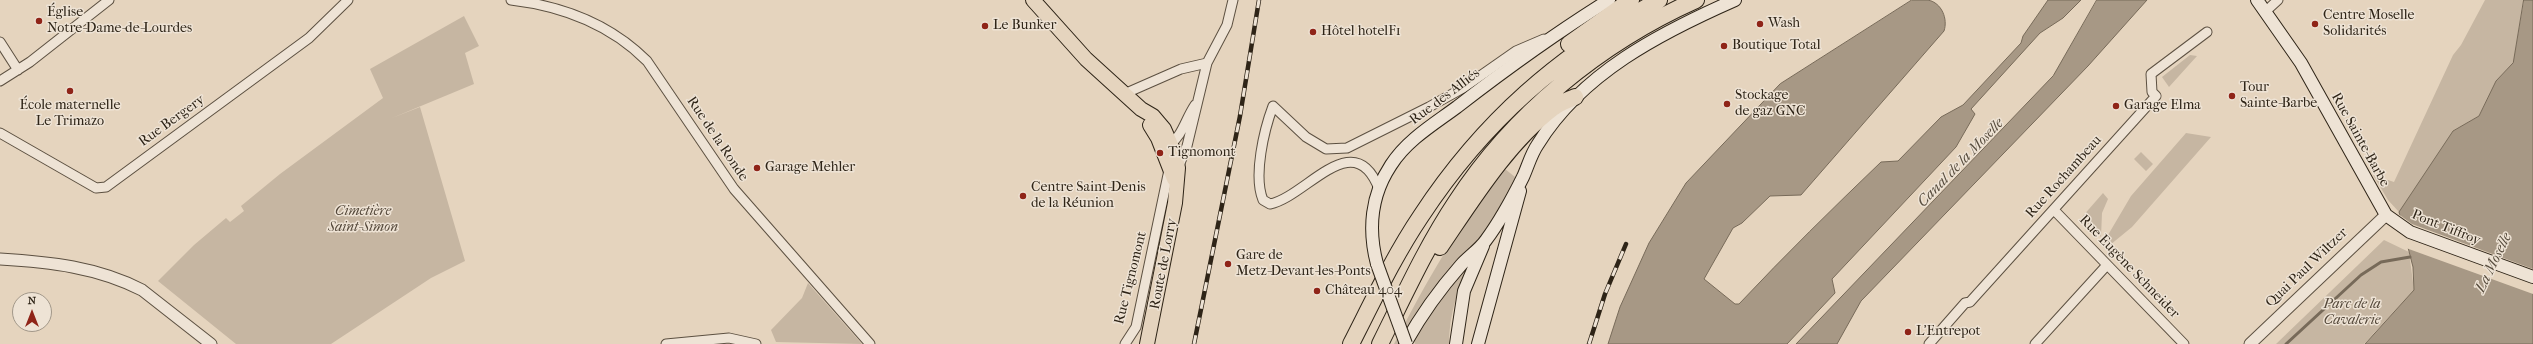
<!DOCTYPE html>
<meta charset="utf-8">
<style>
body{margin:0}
#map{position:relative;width:2533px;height:344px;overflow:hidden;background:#e5d4be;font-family:"IM FELL French Canon",serif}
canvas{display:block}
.north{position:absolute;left:12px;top:292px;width:40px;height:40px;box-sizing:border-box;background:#eee3d5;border:1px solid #a19789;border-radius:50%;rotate:0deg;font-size:11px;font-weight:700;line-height:16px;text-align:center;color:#2e2417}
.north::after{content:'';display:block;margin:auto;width:14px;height:18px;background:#8f2418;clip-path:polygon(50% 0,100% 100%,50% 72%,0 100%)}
</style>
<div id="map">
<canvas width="2533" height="344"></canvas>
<div class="north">N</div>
</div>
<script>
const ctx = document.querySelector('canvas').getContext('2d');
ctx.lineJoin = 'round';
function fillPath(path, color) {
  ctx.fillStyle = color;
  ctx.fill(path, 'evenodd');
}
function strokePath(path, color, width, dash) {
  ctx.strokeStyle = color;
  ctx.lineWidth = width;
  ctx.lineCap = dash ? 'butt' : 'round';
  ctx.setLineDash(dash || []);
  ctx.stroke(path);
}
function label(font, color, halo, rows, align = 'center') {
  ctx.font = font + ' "IM FELL French Canon",serif';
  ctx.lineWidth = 3;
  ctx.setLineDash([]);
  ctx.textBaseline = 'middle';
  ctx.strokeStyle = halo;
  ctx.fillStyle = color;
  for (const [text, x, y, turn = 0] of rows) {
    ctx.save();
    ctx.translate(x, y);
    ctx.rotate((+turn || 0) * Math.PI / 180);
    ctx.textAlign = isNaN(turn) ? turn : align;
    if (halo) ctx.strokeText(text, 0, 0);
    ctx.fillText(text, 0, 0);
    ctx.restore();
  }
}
fillPath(new Path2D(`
 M2485 0H2524L2513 63 2496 81 2479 116 2453 131 2399 212 2388 200 2373 175 2394 182 2453 55 2461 45Z
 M464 16 479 46 465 53 474 84 392 118 420 107 465 261 431 278 331 344H236L158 281 194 245 226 218 230 222 244 211 241 206 280 174 383 98 370 69Z
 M2190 55 2197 56 2169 87 2162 77Z
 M2186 133 2211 137 2132 227 2110 245 2106 242 2108 235 2131 196Z
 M2141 152 2153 164 2146 171 2134 159Z
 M1505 169 1515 177 1491 223 1400 344H1394C1427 281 1458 224 1505 169Z
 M2103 193 2108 199 2102 213 2101 237 2082 217Z
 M2384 240 2409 252 2414 290 2364 344H2276Z
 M1472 261C1458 286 1449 315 1449 344H1415L1413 338 1455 279Z
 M808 283 862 344 776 342 771 330 802 298Z`), '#c6b6a2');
const water = new Path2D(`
 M1912 0C1917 0 1923 0 1928 0 1942 3 1948 19 1944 31L1801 195 1770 196 1742 223 1733 228 1704 279 1735 304H1739C1785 255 1833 208 1881 162L1898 161 1941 117 1963 105 2021 43 2023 36 2048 0H2081L2063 18 2040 33 1971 109 1975 114 1956 147 1832 279 1835 293 1787 344H1608L1620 307 1649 243 1686 183 1780 84Z
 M2097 0H2147L2088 66 1861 301 1837 344H1796L2053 76Z
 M2524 0H2533V344H2365L2414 290 2413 267 2399 212 2453 131 2479 116 2496 81 2513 63Z`);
fillPath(water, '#a79885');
strokePath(water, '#776a59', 1);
fillPath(new Path2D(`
 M2397 213 2412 224 2533 269V294L2406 248Z`), '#e5d4be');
strokePath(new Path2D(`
 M2286 344 2361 275 2381 262 2410 257`), '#776a59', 3);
const minor = new Path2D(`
 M511 0C562 6 610 24 647 61L734 189 870 344
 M2266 11 2278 0
 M0 42 18 70
 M0 81 30 62 109 0
 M1124 94 1181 69 1207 63
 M0 133 96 188 106 187 309 38 348 0
 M1168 147C1184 133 1184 122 1195 105
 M1178 168 1187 146 1207 63 1227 25 1233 0
 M1379 189C1354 124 1306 197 1270 204L1263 200C1253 176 1264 130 1273 106L1306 137 1326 149 1347 148 1429 107 1463 88 1516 51 1544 39
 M2054 210 2184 344
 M666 344 729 338 756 344
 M1125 344 1136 327 1169 170
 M1929 344 1965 303 1970 302 2156 96 2152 92 2151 74 2207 32
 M2035 344 2107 265`);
const tertiary = new Path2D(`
 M0 259C50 262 97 267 142 290L211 344
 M2250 344 2386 215`);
const secondary = new Path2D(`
 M2257 0 2301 63 2386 215 2410 232 2533 277
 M1377 264C1368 230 1371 195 1391 165 1407 140 1434 124 1457 107 1506 69 1556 33 1609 0
 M1405 344C1421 315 1439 290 1461 265 1468 257 1480 249 1486 240 1501 220 1512 199 1523 177 1528 166 1531 154 1538 144 1582 73 1660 33 1735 0
 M1456 344 1464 291 1483 246
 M1478 344 1520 191`);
const primary = new Path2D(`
 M1033 0 1086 59 1141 109 1153 116 1164 129 1175 154 1178 168 1175 203 1147 344
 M1150 125 1158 138 1174 179`);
const motorway = new Path2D(`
 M1569 44 1631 0
 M1440 247C1472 200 1507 143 1553 108 1559 103 1568 100 1575 97
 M1351 344C1373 301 1394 256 1421 216 1484 120 1559 56 1659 0
 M1380 344C1404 296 1426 247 1456 202 1513 114 1600 43 1696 0`);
strokePath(minor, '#5c5041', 11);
strokePath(tertiary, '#5c5041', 13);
strokePath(secondary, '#2e2417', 14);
strokePath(primary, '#2e2417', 16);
strokePath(motorway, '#2e2417', 18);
strokePath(minor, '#eee3d5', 9);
strokePath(tertiary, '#eee3d5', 11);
strokePath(secondary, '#eee3d5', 12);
strokePath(primary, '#e5d4be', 14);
strokePath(motorway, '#e5d4be', 16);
const rail = new Path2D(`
 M1194 344 1240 116 1259 0
 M1589 344 1605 294 1626 244`);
strokePath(rail, '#2e2417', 4.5);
strokePath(rail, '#eee3d5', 3, [9]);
const secondaryBridge = new Path2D(`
 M1377 264 1406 344`);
strokePath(secondaryBridge, '#2e2417', 14, []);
strokePath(secondaryBridge, '#eee3d5', 12);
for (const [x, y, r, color] of [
 [39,21,4,"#8f2418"],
 [1760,24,4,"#8f2418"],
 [2315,24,4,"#8f2418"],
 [985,26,4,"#8f2418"],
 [1313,32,4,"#8f2418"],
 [1724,46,4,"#8f2418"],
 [70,91,4,"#8f2418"],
 [2232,96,4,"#8f2418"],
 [1727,104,4,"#8f2418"],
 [2116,106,4,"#8f2418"],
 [1160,153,4,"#8f2418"],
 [757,168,4,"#8f2418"],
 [1023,196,4,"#8f2418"],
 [1228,264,4,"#8f2418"],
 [1317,291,4,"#8f2418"],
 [1908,332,4,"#8f2418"]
]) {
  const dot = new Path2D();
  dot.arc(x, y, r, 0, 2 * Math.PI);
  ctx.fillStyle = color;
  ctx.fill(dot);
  strokePath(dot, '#eee3d5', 1.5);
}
label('14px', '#2e2417', '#eee3d5', [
 ["Église",47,13],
 ["Notre-Dame-de-Lourdes",47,29],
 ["Centre Moselle",2323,16],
 ["Solidarités",2323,32],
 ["Wash",1768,24],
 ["Le Bunker",993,26],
 ["Hôtel hotelF1",1321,32],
 ["Boutique Total",1732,46],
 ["Tour",2240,88],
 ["Sainte-Barbe",2240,104],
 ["Stockage",1735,96],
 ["de gaz GNC",1735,112],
 ["École maternelle",70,106,"center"],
 ["Le Trimazo",70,122,"center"],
 ["Garage Elma",2124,106],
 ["Tignomont",1168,153],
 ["Garage Mehler",765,168],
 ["Centre Saint-Denis",1031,188],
 ["de la Réunion",1031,204],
 ["Gare de",1236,256],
 ["Metz-Devant-les-Ponts",1236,272],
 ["Château 404",1325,291],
 ["L'Entrepot",1916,332]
], 'left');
label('14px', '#2e2417', '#eee3d5', [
 ["Rue des Alliés",1445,97,-37],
 ["Rue Bergery",172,121,-36],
 ["Rue de la Ronde",717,139,56],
 ["Rue Sainte-Barbe",2360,140,61],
 ["Rue Rochambeau",2064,177,-48],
 ["Pont Tiffroy",2446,228,22],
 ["Route de Lorry",1164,264,-79],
 ["Rue Eugène Schneider",2129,267,46],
 ["Quai Paul Wiltzer",2307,268,-44],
 ["Rue Tignomont",1131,278,-76]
]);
label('italic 14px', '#54483a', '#eee3d5', [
 ["Cimetière",363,212],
 ["Saint-Simon",363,228],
 ["Parc de la",2352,305],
 ["Cavalerie",2352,321]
]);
label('italic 15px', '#584d3e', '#eee3d5', [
 ["Canal de la Moselle",1961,163,-46],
 ["La Moselle",2494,263,-64]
]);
</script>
